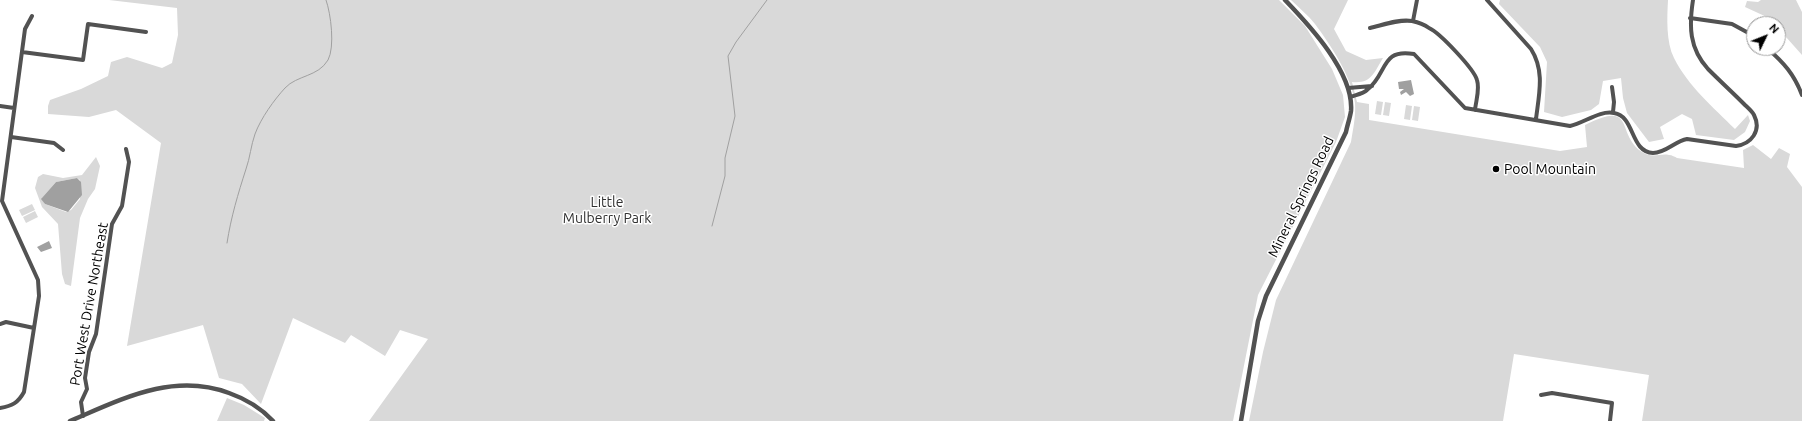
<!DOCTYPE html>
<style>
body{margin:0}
#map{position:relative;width:1802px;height:421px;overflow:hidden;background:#fff;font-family:Ubuntu,sans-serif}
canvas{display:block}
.north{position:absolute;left:1746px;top:16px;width:40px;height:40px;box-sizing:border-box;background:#fff;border:1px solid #999;border-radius:50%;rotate:47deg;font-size:11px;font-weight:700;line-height:16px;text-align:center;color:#000}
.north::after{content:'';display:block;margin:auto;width:14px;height:18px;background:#000;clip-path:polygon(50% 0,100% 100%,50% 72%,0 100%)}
</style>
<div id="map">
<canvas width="1802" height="421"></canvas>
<div class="north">N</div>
</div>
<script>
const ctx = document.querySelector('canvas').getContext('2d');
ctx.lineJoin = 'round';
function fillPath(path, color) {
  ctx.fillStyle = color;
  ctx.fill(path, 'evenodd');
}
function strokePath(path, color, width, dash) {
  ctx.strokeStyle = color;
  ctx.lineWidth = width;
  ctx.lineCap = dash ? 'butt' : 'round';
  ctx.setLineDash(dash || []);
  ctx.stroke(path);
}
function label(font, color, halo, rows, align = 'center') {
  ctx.font = font + ' Ubuntu,sans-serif';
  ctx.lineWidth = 3;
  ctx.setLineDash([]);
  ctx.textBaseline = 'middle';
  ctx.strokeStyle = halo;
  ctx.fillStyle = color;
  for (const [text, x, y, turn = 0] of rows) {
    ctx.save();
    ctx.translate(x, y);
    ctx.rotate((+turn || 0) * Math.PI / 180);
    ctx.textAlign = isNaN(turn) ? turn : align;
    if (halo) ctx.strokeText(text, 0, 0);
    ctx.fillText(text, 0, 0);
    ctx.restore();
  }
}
fillPath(new Path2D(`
 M109 0H1279L1305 26 1332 69 1343 95 1345 117 1336 142 1258 295 1233 421H369L428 339 400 330 385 356 351 335 345 343 293 318 261 404 242 384 219 378 203 325 127 346 161 143 116 110 89 117 48 114V106L50 100 81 89 108 76 111 62 127 57 162 68 172 63 178 35 177 8Z
 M1291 0H1348L1334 29 1346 51 1366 60 1383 58C1374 73 1371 84 1352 82L1357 102 1369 104V120L1560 151 1587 147 1585 125C1637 99 1615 135 1642 152 1653 159 1660 153 1669 155 1672 155 1675 157 1677 158L1744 168 1743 150 1753 145 1771 159 1779 148 1790 154 1787 167 1802 187V421H1642L1649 375 1514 354 1503 421H1249L1263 352 1276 300 1351 142C1353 129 1356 116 1355 103 1352 77 1330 44 1315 24 1308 15 1299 8 1291 0Z
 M1500 0H1668C1667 18 1666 42 1674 58 1688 86 1713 107 1735 129L1748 115 1750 121 1745 132 1734 140 1696 135 1692 119 1682 114 1660 127 1664 139 1649 142 1627 113 1623 98 1621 78 1603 81 1599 104 1591 110 1562 117 1544 112 1547 62 1540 47 1499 4Z
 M1761 0H1796L1802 12V55L1778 28V24H1774L1769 18 1745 7 1747 1 1758 2Z
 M1377 101 1383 102 1381 115 1375 114Z
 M1385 102 1391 103 1389 116 1383 115Z
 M1406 105 1412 106 1410 120 1404 119Z
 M1414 106 1420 107 1418 121 1412 120Z
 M96 157 100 166 95 189 88 199 80 218 71 286 65 284 62 274 58 224 42 207 35 188 38 177 43 174 63 178 82 175ZM77 178 80 180V199L71 210 66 212 45 204 42 198 56 182Z
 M32 204 35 210 22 216 19 210Z
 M35 211 38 217 26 223 23 217Z
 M227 398 244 405 265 418 264 421H217Z`), '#d9d9d9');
fillPath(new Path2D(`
 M1411 80 1414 94 1410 96 1406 92 1401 95 1400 92 1404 89H1399L1398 82Z
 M77 178 81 182 82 195 68 212 45 204 41 199 56 182Z
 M49 241 52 248 41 252 37 247Z`), '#a0a0a0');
strokePath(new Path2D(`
 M712 226 725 176V158L735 116 728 56 736 42 767 0
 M227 243C231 217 238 194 246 169 250 158 251 145 255 134 261 118 274 100 285 88 297 75 318 77 328 60 335 47 331 14 326 0`), '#a0a0a0', 1);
strokePath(new Path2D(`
 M1487 0 1531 49C1545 71 1539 94 1536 119
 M1690 18 1732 24 1754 36
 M1413 21 1417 0
 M1370 28C1383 25 1398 19 1412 21 1417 22 1425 25 1429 28 1440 33 1474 69 1477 80 1480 90 1476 100 1475 110
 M1767 48C1784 63 1794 74 1802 95
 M22 52 83 60 88 24 146 32
 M1612 87 1614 102 1613 112
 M1348 88 1372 86
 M1350 97C1355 95 1363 94 1367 90 1388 74 1380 48 1414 54L1465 108 1570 126C1584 123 1600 110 1614 113 1635 116 1630 152 1653 153 1666 153 1675 141 1687 139L1736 146C1751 144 1762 131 1754 115 1752 111 1747 107 1744 104 1732 92 1720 81 1708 69 1689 48 1689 26 1693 0
 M0 106 14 108
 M11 137 54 143 63 150
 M0 324 6 322 34 328
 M1541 395 1552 393 1612 403 1610 421
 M0 408C12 406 18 403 24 392L39 296 38 280 2 201 25 29 32 16
 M83 416 81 402 87 389 85 378 89 352 96 334 112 224 122 206 129 162 126 149`), '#525252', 4);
strokePath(new Path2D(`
 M70 421C122 399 173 372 229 393 246 399 261 408 273 421
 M1241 421 1258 321 1266 296 1346 132C1347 126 1350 118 1351 111 1354 73 1310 26 1285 0`), '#525252', 4.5);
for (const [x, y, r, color] of [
 [1496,169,4,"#000"]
]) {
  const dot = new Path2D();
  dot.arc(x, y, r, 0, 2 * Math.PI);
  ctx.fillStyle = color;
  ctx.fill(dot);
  strokePath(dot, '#fff', 1.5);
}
label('14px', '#000', '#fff', [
 ["Pool Mountain",1504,169]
], 'left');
label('14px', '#000', '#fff', [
 ["Mineral Springs Road",1301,197,-64],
 ["Port West Drive Northeast",89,304,-80]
]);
label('14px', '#303030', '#fff', [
 ["Little",607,202],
 ["Mulberry Park",607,218]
]);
</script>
